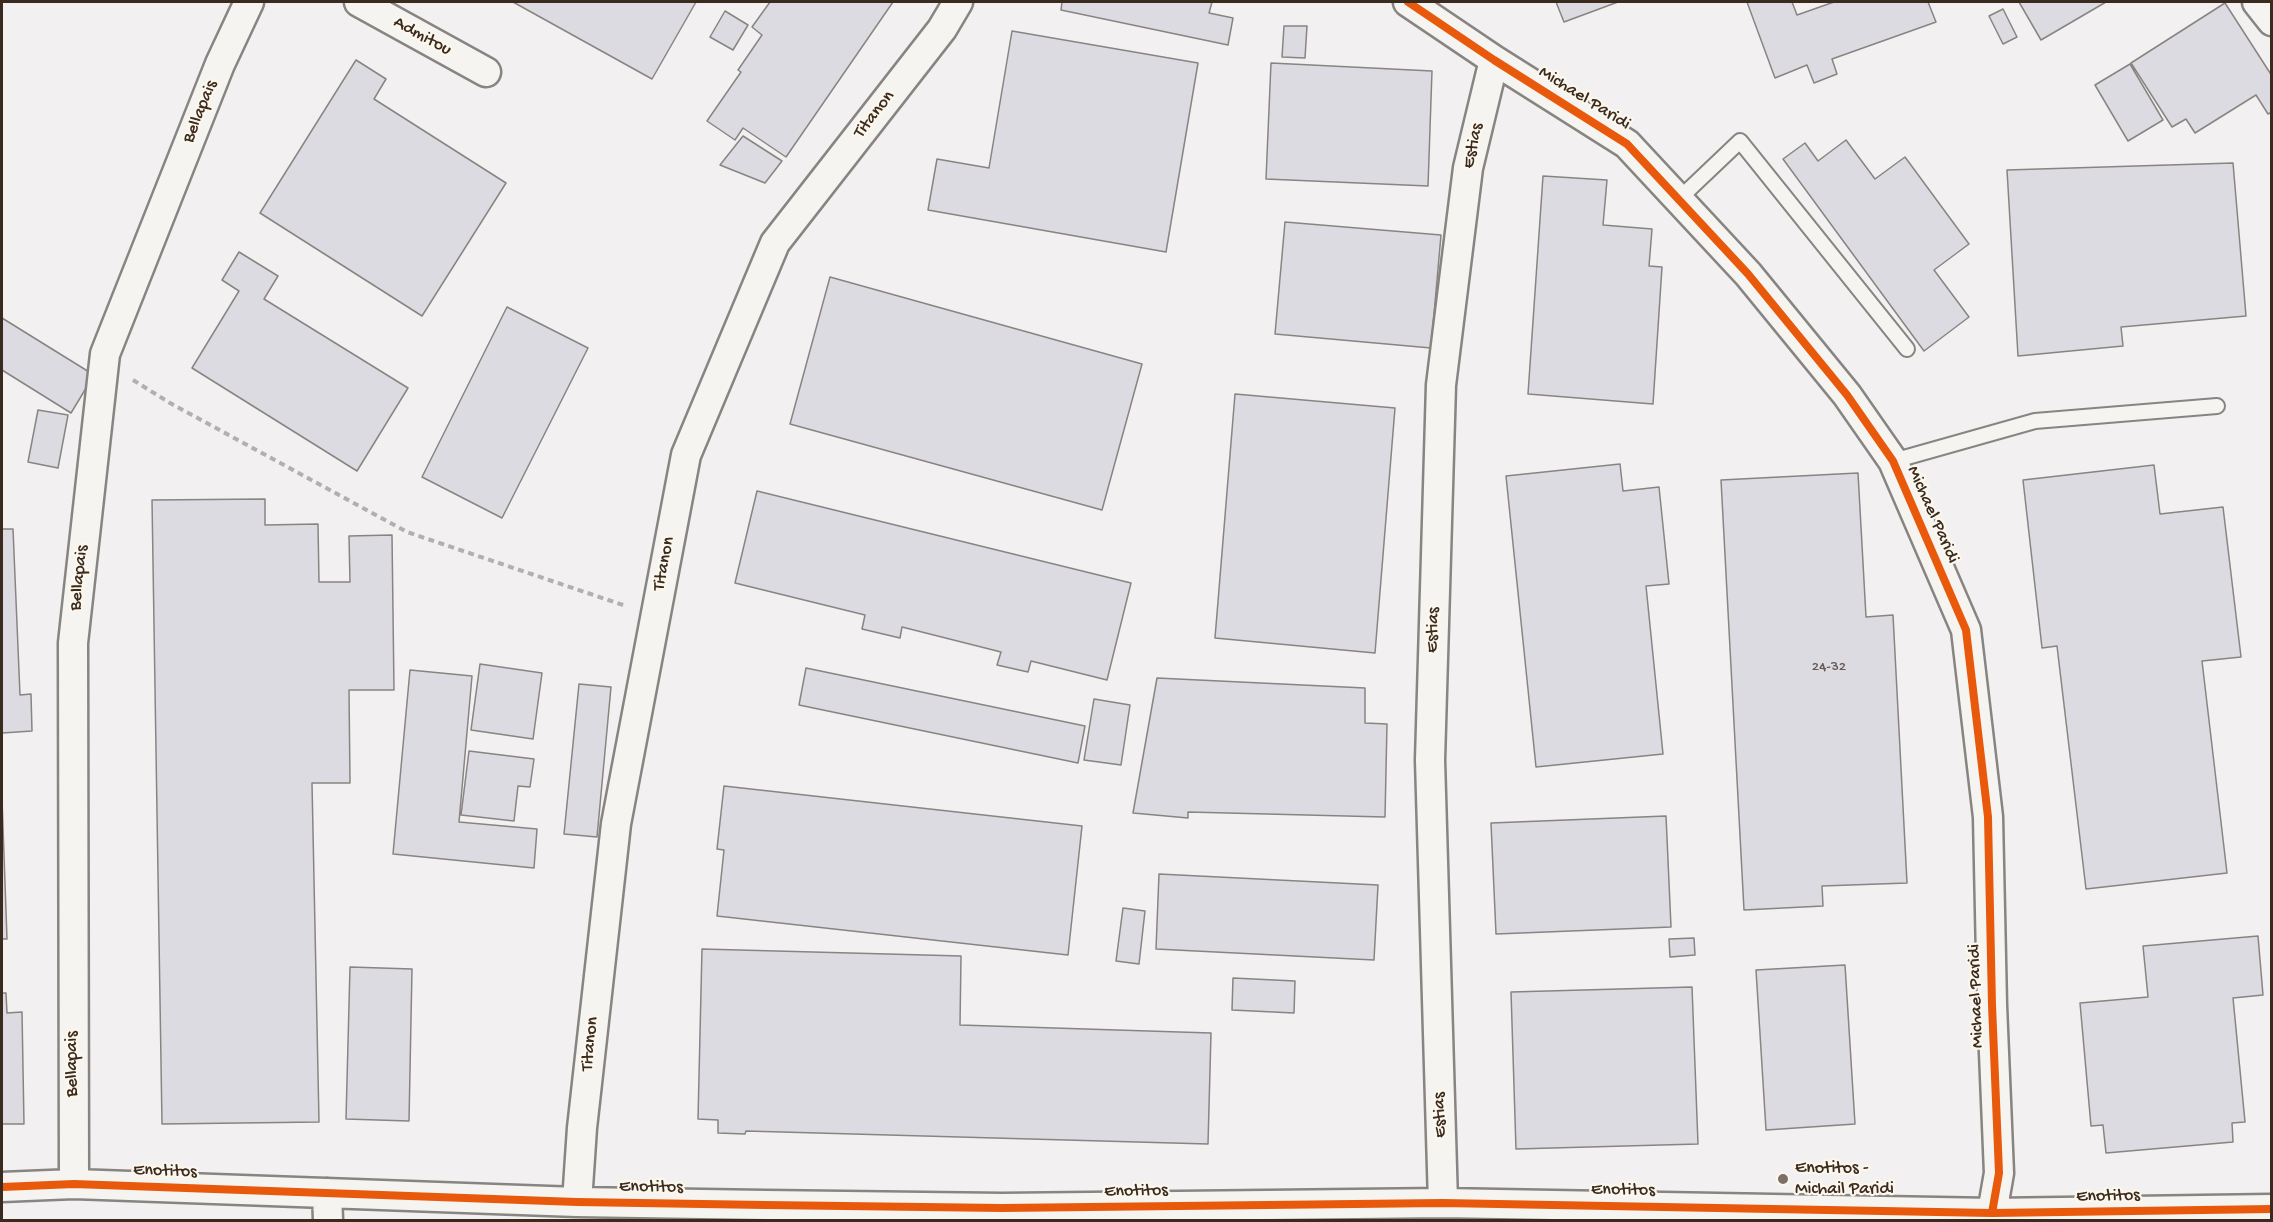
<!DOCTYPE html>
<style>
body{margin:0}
#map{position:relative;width:2273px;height:1222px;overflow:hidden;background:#f2f0f0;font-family:"Gochi Hand",sans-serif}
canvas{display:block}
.frame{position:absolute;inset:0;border:3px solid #3b2a1e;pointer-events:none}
</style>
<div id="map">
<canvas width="2273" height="1222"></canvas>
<div class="frame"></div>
</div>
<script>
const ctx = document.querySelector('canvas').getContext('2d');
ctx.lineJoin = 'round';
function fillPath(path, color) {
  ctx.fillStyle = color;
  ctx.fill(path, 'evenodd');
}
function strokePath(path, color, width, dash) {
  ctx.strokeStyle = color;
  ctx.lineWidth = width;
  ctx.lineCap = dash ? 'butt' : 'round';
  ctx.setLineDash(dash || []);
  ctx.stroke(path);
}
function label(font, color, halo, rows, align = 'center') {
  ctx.font = font + ' "Gochi Hand",sans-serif';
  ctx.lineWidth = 4.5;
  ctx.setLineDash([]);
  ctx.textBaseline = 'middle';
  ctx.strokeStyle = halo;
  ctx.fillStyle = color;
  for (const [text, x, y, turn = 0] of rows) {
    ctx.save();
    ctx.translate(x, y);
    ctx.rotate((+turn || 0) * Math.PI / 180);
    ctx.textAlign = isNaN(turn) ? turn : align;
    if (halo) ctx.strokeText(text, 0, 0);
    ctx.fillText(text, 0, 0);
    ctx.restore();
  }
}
const building = new Path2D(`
 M513 2H696L652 79Z
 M770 2H893L786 157 743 128 735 140 707 121 741 72 738 70 762 35 752 27Z
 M1062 2H1212L1209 13 1233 18 1228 45 1061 10Z
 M1556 2H1618L1564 22Z
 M1747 2H1792L1797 15 1834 2H1928L1936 22 1832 59 1837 74 1814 83 1807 65 1775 78Z
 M2019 2H2106L2041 40Z
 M2225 3 2272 76V112L2268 114 2256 95 2195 133 2186 119 2172 127 2131 63Z
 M2003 9 2017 37 2003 44 1989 16Z
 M725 11 748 25 733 50 710 37Z
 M1284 26H1307L1305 58 1282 57Z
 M1012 31 1198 63 1166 252 928 210 937 159 989 168Z
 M356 60 386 79 374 99 506 183 422 316 260 213Z
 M1271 63 1432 71 1428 186 1266 179Z
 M2130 64 2163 120 2128 141 2095 85Z
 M743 136 782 161 765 183 720 165Z
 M1846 140 1875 179 1905 157 1969 244 1934 270 1969 317 1924 351 1783 159 1805 143 1818 161Z
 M2233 163 2246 316 2121 327 2123 346 2018 356 2007 170Z
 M1543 176 1607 180 1603 225 1652 229 1649 266 1662 267 1653 404 1528 394Z
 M1285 222 1441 235 1431 348 1275 334Z
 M239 252 278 276 264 299 408 388 357 471 192 368 239 291 222 280Z
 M830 277 1142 364 1102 510 790 424Z
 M507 307 588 348 502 518 422 477Z
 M2 318 94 375 71 413 2 370Z
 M1235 394 1395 408 1375 653 1215 638Z
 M38 410 68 415 58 468 28 462Z
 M1620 464 1623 491 1659 487 1669 584 1646 586 1663 754 1536 767 1506 476Z
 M2154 465 2160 514 2223 507 2241 657 2202 661 2227 873 2086 889 2057 646 2042 648 2023 480Z
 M1858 473 1866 617 1893 615 1907 883 1822 886 1823 906 1744 910 1721 480Z
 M757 491 1131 583 1107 680 1031 661 1028 672 997 665 1001 652 902 627 900 638 862 629 865 615 735 583Z
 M265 499V525L318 524 319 582H350L349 536 392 535 394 690H349L350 783H312L319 1122 162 1124 152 500Z
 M2 529H13L20 695 31 694 32 731 2 733Z
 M480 664 542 673 533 739 471 730Z
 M806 668 1085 726 1078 763 799 705Z
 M410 670 472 676 459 822 537 829 534 868 393 854Z
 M1157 678 1365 688V723L1387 724 1385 817 1188 812V818L1133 813Z
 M579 684 611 687 597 837 564 834Z
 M1094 699 1130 705 1121 765 1084 760Z
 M469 751 534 759 530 787 518 786 514 821 461 815Z
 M724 786 1082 826 1068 955 717 916 724 850 717 849Z
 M2 799 7 939H2Z
 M1666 816 1671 927 1496 934 1491 823Z
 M1159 874 1378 885 1374 960 1156 949Z
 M1123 908 1145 911 1139 964 1116 961Z
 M2258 936 2263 995 2233 998 2245 1122 2232 1123 2233 1142 2106 1153 2103 1125 2091 1126 2080 1003 2148 997 2143 946Z
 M1694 938 1695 955 1670 957 1669 939Z
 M702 949 961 956 960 1025 1211 1033 1208 1144 746 1131 745 1134 718 1133V1120L698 1119Z
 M1845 965 1855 1124 1766 1130 1756 970Z
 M350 967 412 969 409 1121 346 1119Z
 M1233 978 1295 981 1294 1013 1232 1010Z
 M1692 987 1698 1144 1516 1149 1511 992Z
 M2 993H6L7 1013 22 1012 24 1124H2Z`);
fillPath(building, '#dddbe2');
strokePath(building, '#888481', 1.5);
const lane = new Path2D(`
 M1679 199 1740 141 1907 349
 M1893 461 2035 421 2217 406`);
const street = new Path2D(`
 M359 2 486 72
 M1408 2 1494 60 1627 144 1748 274 1847 395 1893 461 1966 630 1988 817 1992 1005 1999 1173 1992 1213
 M2257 2 2272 21
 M74 1184 73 643 105 354 220 64 249 2
 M2 1187 74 1184 577 1202 765 1205 1002 1208 1443 1203 1992 1213 2272 1209
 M327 1193 328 1220
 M577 1202 582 1128 616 824 686 455 775 243 942 29 958 2
 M1443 1203 1430 760 1441 385 1468 168 1494 60`);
strokePath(lane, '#888481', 18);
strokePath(street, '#888481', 33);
strokePath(new Path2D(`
 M133 380 170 403 407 532 626 606`), '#b2afac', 4, [6, 4.5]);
strokePath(lane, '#f5f4f1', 14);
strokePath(street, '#f5f4f1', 28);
strokePath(new Path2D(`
 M1408 2 1494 60 1627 144 1748 274 1847 395 1893 461 1966 630 1988 817 1992 1005 1999 1173 1992 1213
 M2 1187 74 1184 577 1202 765 1205 1002 1208 1443 1203 1992 1213 2272 1209`), '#e8590c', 8);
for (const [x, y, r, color] of [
 [1783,1179,6,"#7b6f68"]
]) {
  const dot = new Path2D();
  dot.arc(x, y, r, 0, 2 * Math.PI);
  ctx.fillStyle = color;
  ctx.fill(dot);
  strokePath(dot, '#fbf7ec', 2);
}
label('15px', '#665952', null, [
 ["24-32",1829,668]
]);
label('18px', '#3b2a1e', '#fbf7ec', [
 ["Admitou",422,37,29],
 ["Michael Paridi",1584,99,32],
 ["Bellapais",201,112,-68],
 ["Titanon",875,115,-52],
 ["Estias",1474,146,-78],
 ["Michael Paridi",1932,515,66],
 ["Titanon",665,564,-79],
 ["Bellapais",80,578,-84],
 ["Estias",1434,630,-88],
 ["Michael Paridi",1977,996,-92],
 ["Titanon",591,1044,-84],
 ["Bellapais",73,1064,-90],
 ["Estias",1441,1115,-92],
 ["Enotitos",165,1172,2],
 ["Enotitos",651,1188,1],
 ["Enotitos",1623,1191,1],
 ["Enotitos",1136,1192,-1],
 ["Enotitos",2108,1197,-1]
]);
label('18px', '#3b2a1e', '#fbf7ec', [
 ["Enotitos -",1795,1169],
 ["Michail Paridi",1795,1190]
], 'left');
</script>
